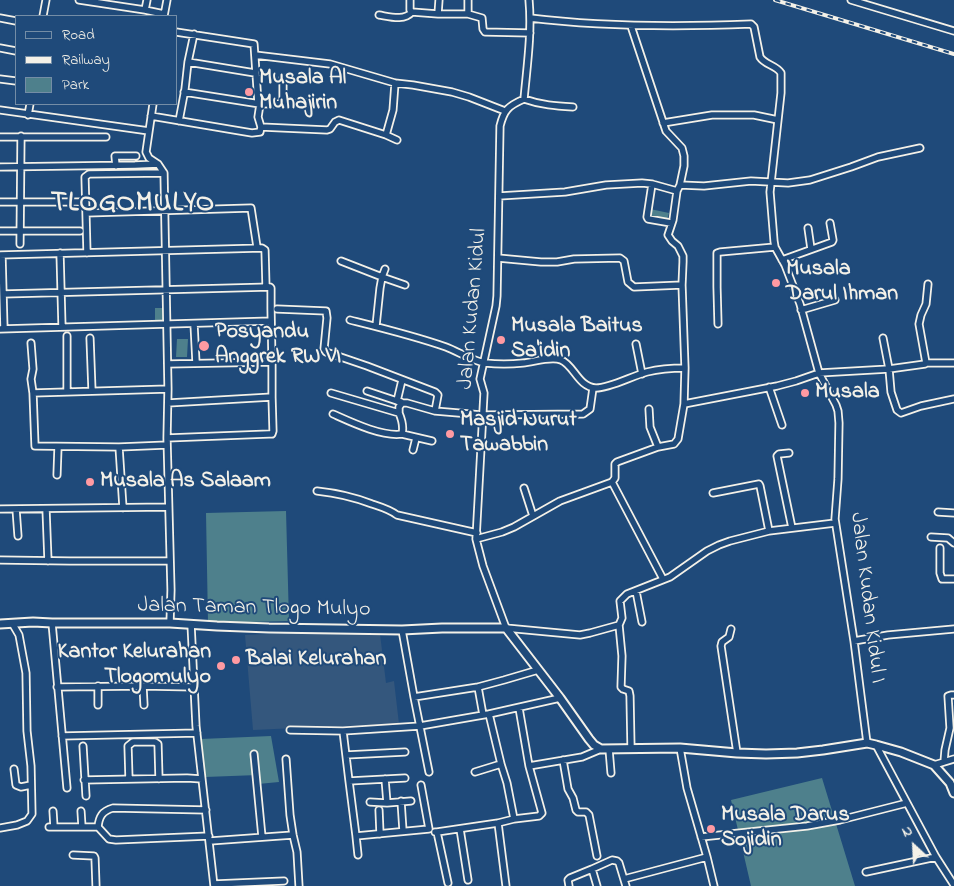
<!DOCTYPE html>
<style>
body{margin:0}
#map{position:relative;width:954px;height:886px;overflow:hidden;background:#1f4a7a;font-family:"Indie Flower",sans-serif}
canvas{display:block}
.legend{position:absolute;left:15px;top:15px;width:162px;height:90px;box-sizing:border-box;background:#1f4a7a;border:1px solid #748da6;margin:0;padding:6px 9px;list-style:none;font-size:15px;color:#f4f1e8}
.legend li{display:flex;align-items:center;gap:10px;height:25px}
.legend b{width:25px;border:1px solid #748da6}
.north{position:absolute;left:889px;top:821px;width:50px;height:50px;-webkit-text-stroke:4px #1f4a7a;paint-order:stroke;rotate:335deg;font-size:14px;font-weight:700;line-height:20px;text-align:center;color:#f4f1e8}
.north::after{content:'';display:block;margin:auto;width:18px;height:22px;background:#f4f1e8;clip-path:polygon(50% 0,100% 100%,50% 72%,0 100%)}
</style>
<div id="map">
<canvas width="954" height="886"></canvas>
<ul class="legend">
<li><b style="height:6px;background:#1f4a7a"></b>Road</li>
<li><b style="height:6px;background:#f4f1e8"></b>Railway</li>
<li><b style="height:14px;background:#4e808c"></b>Park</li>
</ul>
<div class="north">N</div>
</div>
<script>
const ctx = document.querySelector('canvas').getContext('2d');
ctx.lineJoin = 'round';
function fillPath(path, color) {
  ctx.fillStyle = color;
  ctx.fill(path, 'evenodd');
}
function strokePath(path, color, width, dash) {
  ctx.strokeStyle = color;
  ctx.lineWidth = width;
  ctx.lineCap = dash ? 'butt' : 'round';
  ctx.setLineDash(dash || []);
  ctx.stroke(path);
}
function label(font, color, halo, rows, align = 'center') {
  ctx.font = font + ' "Indie Flower",sans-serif';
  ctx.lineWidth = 4;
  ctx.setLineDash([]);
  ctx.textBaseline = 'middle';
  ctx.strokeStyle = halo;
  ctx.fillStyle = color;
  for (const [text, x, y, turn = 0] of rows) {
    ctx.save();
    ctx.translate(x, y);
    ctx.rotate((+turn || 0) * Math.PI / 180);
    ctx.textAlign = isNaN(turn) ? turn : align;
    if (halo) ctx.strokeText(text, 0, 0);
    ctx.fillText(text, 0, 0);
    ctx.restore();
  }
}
fillPath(new Path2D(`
 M322 632 380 634 386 683 394 681 399 724 318 727 317 712 318 727 253 730 245 635Z`), '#34577d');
fillPath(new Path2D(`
 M650 209 669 213 667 220 649 217Z
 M155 308H163V322H155Z
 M177 339H188L187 357H176Z
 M286 511 289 621 208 623 206 513Z
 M271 736 279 782 258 784V775L205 777 201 739Z
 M822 778 855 886H751L731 800Z`), '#4e808c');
const minor = new Path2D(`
 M79 0 145 10 164 14
 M410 0V10L412 12 438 14H468L482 18 483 29 485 32 530 33
 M529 0C532 33 527 66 524 99 508 106 504 110 500 126L497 296 496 306 480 379 484 393 476 539 483 566 506 628 580 635 590 633 619 625 622 618 620 601 627 594 670 577 707 551 719 545 730 541 769 531 835 523
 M851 0 954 31
 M145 10 147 0
 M438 14 439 0
 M468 14V0
 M379 15C391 17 404 21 412 12
 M43 16 46 0
 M164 16 167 0
 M0 18 16 21
 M530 18C604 27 677 27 751 24L754 27 760 57C765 65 776 65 781 73V93L770 192 774 241 775 247 785 265 800 304 819 373 836 405 838 411 839 423 838 479 835 519 854 641 867 743
 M176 32 254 44 258 103
 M0 48 16 51
 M255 55 330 64 395 83 413 85 452 92 469 97 505 111
 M188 62 255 73
 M0 79 16 81
 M184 92 260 104 309 103
 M524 99C541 105 556 106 573 107
 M153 104 146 152 149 158 158 164 164 173 168 389 167 438 171 590 170 623
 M283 104V78
 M0 110 149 131
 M28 115 30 104
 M151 116 240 131 252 133 260 132 261 127 258 117 260 104
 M179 121 185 89 188 62 194 34
 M663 123 712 115H754L778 120
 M261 127 327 130 330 129 335 122 339 120 386 135 397 140
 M386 135 393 110 395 83
 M0 137H106
 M116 166 115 156H136
 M0 167 135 165 158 164
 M652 184 647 217 648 219 671 223
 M680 185 704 186 751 181 788 183 810 180 851 167 878 157 920 148
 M499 196 565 192 606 185 642 183 652 184 677 191
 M0 202H80
 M86 213 251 208 257 247
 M808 228 811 249
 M0 231H80
 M20 244 21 136
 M60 253 62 327
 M87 253 85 177 89 174 164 173
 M0 255 262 248 265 250 266 287
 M2 255 4 329
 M498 258 541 262H557L574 259 620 258 624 261 628 282 634 287 682 285
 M782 260 832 242 833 240 830 223
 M341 261 382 277 380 288 376 326
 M385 269 382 277 405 285
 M3 294 270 287 271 288V309L272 362
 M277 309 326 311 327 318 324 349 326 352 367 366 435 392 438 395 435 411
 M801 310 835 300
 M350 320C382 328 415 336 446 347 457 351 473 361 485 363 495 364 513 364 523 363 534 362 551 356 561 360 574 365 578 387 596 388 610 388 632 376 647 372 659 369 672 368 685 368
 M194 324 196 363
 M718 324 717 287V253L720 252 775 247
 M0 329 271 321
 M67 336V392
 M90 338 92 391
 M883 338 889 369 925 364 926 363H954
 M31 343 33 369 31 379 33 393 35 446 119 447 167 445
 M636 344 642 374
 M926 363 919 324 921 315 926 304 928 284
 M769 387 782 425
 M367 391 397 401
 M33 393 168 389
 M331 393 399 413V407L402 403H407L435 411 482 415 583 414 590 409 593 388
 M401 402 397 401 402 380
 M168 403 272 397
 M684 404 777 386 796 381 819 373 889 369 891 392 897 410 901 413 921 406 954 399
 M649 409 650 427 658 447
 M333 414C351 422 382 437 402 434 404 426 402 420 399 413
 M402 434 432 441
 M167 438 269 434H272L273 431 272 397V362L168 364
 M119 447 123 508
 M413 450 416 438
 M789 453 779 454 777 456 792 528
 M57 475 58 447
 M612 482 663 579
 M524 488 533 516
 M317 491C336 493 354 497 372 504 381 507 389 509 397 515L477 533
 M713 493 759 484 760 486 769 531
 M0 509 168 507
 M16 509 18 536
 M46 509 48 561
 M938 512 954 513
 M931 537 948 538 954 543
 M476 539 502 532 514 527 560 501 612 482 615 478V464L617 462 658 447 674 444 678 439 684 404 685 368 682 285 683 262V256L678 246 672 241 668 235 673 220 677 191 680 185 684 166V156L682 148 666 131 631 26
 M940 548V573L942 579H954
 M0 560 70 561H170
 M636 591 642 622
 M52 623 67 788
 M191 624 196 726 214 886
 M619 625 622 656 621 687 623 689 629 691 630 696 631 748
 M731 629 729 637 722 642 721 646 737 753
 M402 630 414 697 429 772
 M854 641 888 635 954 629
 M98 686V705
 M143 686 144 705
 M57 687 143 686 194 687
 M478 687 483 715
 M414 697 478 687 504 680 538 670
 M290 730 343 731
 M62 736 197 733
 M876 745 936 857 954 885
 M83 746 86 796
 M680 748 687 788 707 857 714 886
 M609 749 611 773
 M254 754 262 837
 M346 755 405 752
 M286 759 290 815 293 835 297 852 299 886
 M563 760 568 789 573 798 576 810 578 812H586L589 815 597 856
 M944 762 945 750 950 728 948 696 951 695H954
 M501 764 507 783 514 819
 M934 765 954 759
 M529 766 582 757 601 749
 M14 769 16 785 21 787 31 785
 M475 772 501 764 489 714
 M405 778 349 781 343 731 420 726 489 714 560 698
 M129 779 128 746 133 742H155L158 744 159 779
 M385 779 387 803
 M84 780 187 778 202 779
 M349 781 356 836 429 829 421 785
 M401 801 403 831
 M370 802 387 803 411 801
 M206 810 113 808C102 811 99 817 98 827L109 839 116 840 209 836
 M379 810 380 834
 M53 811 54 827
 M81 811 82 827
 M49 827H98
 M0 828 17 825 27 821 32 814 31 766 27 731 26 673 19 635 12 623
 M460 829 468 880
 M435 832H437L448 883
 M437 832 498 823
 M356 836 358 855
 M701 837 807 826 840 820 907 803
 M210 841 293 835
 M73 855 94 856 95 858 96 886
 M592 869 612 860 617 861 619 863 626 886
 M866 872 936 857
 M624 879 707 857
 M214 884 284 881
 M506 886 498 823 514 819 539 816 542 813 529 766 519 708
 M569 886 568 880 570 878 592 869 597 886`);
const tertiary = new Path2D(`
 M0 624 33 622 52 623H170L217 626 269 628 402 630 442 628H506L560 698 589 739 594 745 601 749 680 748 737 753 766 754 797 753 823 750 867 743 876 745 901 752 934 765 950 783 954 793`);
strokePath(minor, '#f4f1e8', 9);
strokePath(tertiary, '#f4f1e8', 11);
strokePath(minor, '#1f4a7a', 5.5);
strokePath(tertiary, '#1f4a7a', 7);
const rail = new Path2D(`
 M775 0 954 54`);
strokePath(rail, '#f4f1e8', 4);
strokePath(rail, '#1f4a7a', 2, [5.5]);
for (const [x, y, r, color] of [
 [249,92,5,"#ff9aa2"],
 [776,283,5,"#ff9aa2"],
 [501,340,5,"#ff9aa2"],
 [204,346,6,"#ff9aa2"],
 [805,393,5,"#ff9aa2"],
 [450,434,5,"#ff9aa2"],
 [90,482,5,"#ff9aa2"],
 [236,660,5,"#ff9aa2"],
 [221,666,5,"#ff9aa2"],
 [711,829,5,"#ff9aa2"]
]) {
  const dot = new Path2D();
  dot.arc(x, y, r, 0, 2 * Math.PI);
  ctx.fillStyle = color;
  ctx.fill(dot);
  strokePath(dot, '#1f4a7a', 2);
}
label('bold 22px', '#f4f1e8', '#1f4a7a', [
 ["Musala Al",259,79],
 ["Muhajirin",259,104],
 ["Musala",786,270],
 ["Darul Ihman",786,295],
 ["Musala Baitus",511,327],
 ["Sa'idin",511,352],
 ["Posyandu",215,333],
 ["Anggrek RW VI",215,358],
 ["Musala",815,393],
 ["Masjid Nurut",460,421],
 ["Tawabbin",460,446],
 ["Musala As Salaam",100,482],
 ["Kantor Kelurahan",211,653,"right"],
 ["Tlogomulyo",211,678,"right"],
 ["Balai Kelurahan",246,660],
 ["Musala Darus",721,816],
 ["Sojidin",721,841]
], 'left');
label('22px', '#f4f1e8', '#1f4a7a', [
 ["Jalan Kudan Kidul",474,309,-85],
 ["Jalan Kudan Kidul I",866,598,83],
 ["Jalan Taman Tlogo Mulyo",254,609,1]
]);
ctx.letterSpacing = '1px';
label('bold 28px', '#f4f1e8', '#1f4a7a', [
 ["TLOGOMULYO",133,205]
]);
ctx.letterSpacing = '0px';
</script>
